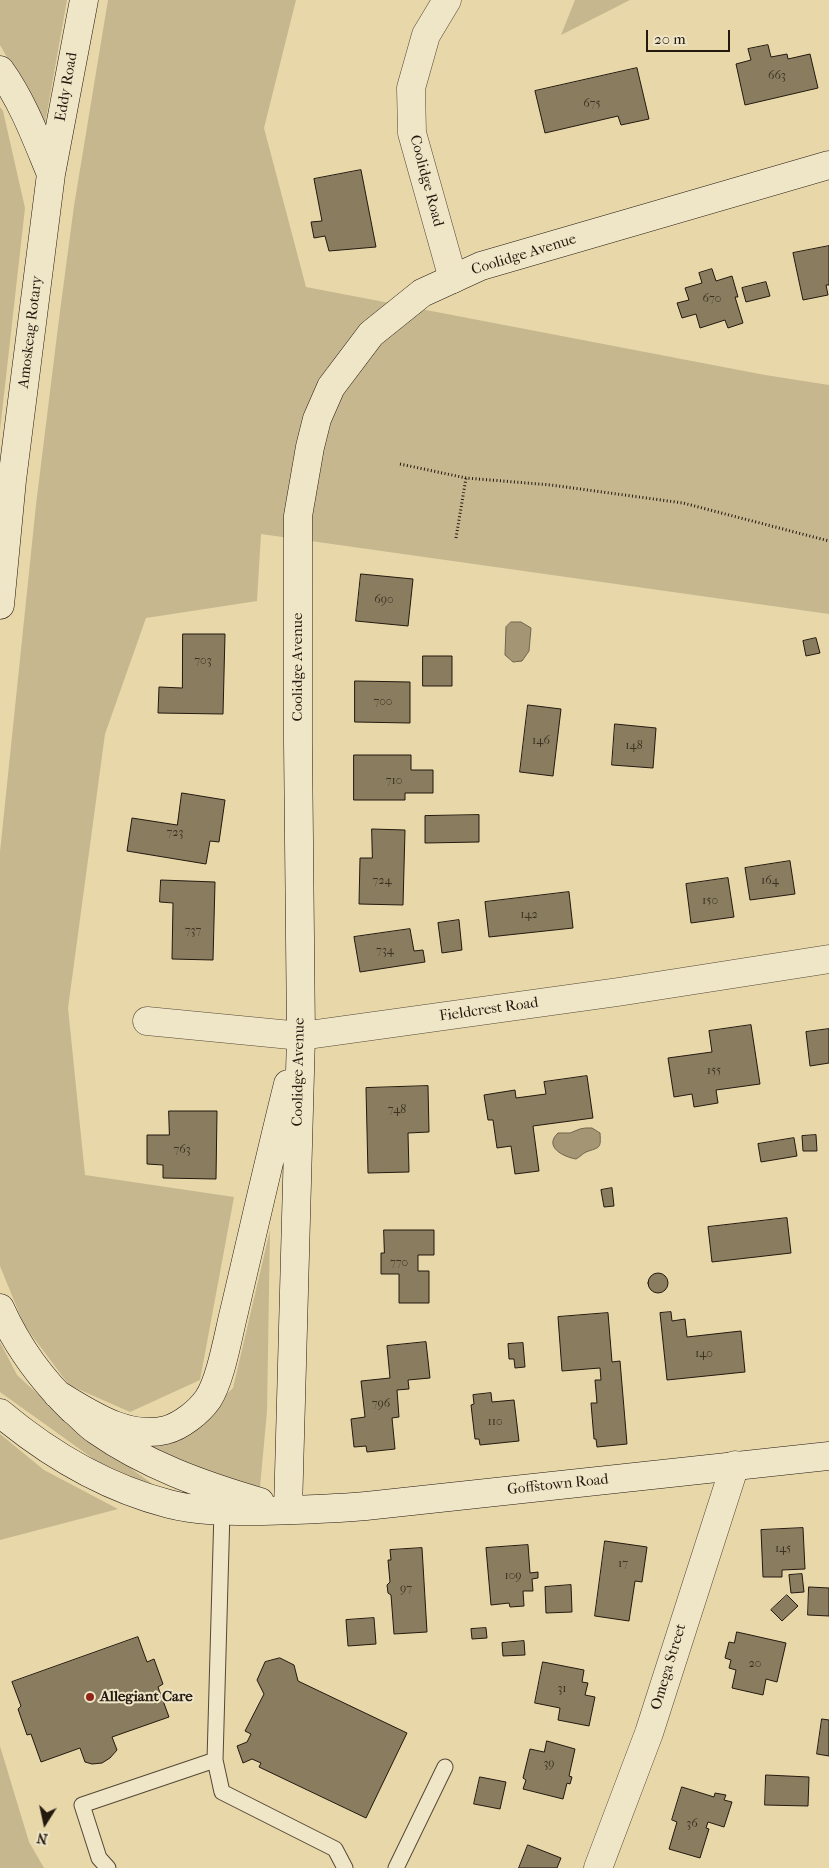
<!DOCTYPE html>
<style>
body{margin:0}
#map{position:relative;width:829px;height:1868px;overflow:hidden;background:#e7d7a9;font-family:"IM FELL French Canon",serif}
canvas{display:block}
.north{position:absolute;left:20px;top:1798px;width:50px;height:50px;-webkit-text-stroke:4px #efe5c7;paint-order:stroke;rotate:190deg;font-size:14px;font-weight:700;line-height:20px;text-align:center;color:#23190f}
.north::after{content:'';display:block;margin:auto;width:18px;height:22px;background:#23190f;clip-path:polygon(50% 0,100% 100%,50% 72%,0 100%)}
.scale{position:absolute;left:646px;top:30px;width:84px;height:22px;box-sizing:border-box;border:2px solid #23190f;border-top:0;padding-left:6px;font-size:15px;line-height:18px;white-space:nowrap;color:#23190f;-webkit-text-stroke:4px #efe5c7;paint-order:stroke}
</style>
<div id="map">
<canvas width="829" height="1868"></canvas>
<div class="north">N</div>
<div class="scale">20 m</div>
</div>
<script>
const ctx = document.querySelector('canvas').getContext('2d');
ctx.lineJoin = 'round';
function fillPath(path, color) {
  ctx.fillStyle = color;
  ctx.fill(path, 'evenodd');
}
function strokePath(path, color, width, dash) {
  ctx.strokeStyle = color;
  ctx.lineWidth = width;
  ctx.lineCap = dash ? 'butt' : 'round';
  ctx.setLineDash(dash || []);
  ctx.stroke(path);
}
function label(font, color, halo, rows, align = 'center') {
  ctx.font = font + ' "IM FELL French Canon",serif';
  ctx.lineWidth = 4;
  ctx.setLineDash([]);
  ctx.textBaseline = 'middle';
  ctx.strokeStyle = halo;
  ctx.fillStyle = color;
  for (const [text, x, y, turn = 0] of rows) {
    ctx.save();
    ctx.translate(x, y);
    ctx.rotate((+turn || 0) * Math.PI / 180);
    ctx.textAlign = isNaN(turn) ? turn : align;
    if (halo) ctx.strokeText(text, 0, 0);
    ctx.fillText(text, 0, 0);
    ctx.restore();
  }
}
fillPath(new Path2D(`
 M0 0H67L45 124 0 45Z
 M108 0H296L264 128 306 287 765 375 829 385V614L261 534 257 601 146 618 105 734 68 1008 85 1175 234 1197 200 1380 130 1412 69 1385 24 1325 0 1266V852L36 505 59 319 74 206Z
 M575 0H630L561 35Z
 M0 107 3 111 25 208 0 430Z
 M270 1230 267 1411 260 1487 196 1470 136 1442 187 1433 233 1388Z
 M0 1342 17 1375 77 1430 161 1490 102 1465 0 1392Z
 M0 1434 44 1470 118 1509 0 1540Z
 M0 1746 29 1842 44 1868H0Z`), '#c6b78f');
const water = new Path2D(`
 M511 622H521L531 628 529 651 522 661 513 662 505 655 506 627Z
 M586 1128H592L600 1133C601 1149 600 1147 586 1152 582 1154 580 1157 576 1159 564 1157 543 1147 558 1133H570L580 1129Z`);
fillPath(water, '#a49675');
strokePath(water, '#70644c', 1);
const building = new Path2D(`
 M768 45 771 57 787 54 788 59 810 54 818 88 745 105 736 64 751 60 748 49Z
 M637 68 649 119 621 125 618 116 545 133 535 91Z
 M361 170 376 247 329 251 325 236 314 238 311 222 322 221 314 179Z
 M829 246V285H826L828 295 803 300 793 253Z
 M712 269 716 281 732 276 738 297H735L743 323 728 328 725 320 700 328 696 314 682 318 677 303 689 300 685 288 702 283 699 273Z
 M766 282 770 296 746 302 742 288Z
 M361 574 413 579 408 626 356 621Z
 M183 634H225L223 714 158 713 159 687 182 688Z
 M816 638 820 653 806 656 803 641Z
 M423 656H452V686H423Z
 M355 681 410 682V723L355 722Z
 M528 705 561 709 553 776 520 772Z
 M615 724 656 728 653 768 612 765Z
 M354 755H411V770H433V793H405V800H354Z
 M182 793 225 800 219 842 210 841 206 864 127 851 132 818 177 825Z
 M479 815V842L425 843V816Z
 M372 829 405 830 403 905 359 904 360 858H372Z
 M790 861 795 894 750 900 745 868Z
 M728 878 734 917 691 923 686 884Z
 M161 880 215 882 213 960 172 959 173 903 160 902Z
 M569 892 573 928 489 937 485 902Z
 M459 920 462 950 442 953 438 923Z
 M410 929 414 951 423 950 425 962 360 972 354 937Z
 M751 1025 760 1084 716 1090 718 1103 694 1107 692 1094 674 1097 668 1058 712 1052 709 1031Z
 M829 1029V1063L810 1066 806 1032Z
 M587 1076 593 1118 533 1126 539 1171 515 1174 511 1146 497 1148 493 1120H488L484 1095 515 1090 516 1098 546 1094 544 1082Z
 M428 1086 429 1132 408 1133 409 1172 368 1173 366 1088Z
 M169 1111H217L216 1179 163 1178V1165L147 1164V1135H169Z
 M816 1135 817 1151H803L802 1136Z
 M794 1138 797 1156 761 1162 758 1144Z
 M612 1188 614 1206 604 1207 601 1190Z
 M787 1218 791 1253 712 1262 708 1227Z
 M384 1230H434V1255H418V1271H429V1303H399V1274H381V1253H384Z
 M648 1283a10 10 0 1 1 20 0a10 10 0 1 1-20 0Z
 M671 1312 672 1321 685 1319 687 1337 741 1331 745 1372 667 1380 660 1313Z
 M608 1313 612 1362 620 1361 627 1444 597 1447 596 1439H594L591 1403H597L595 1380H601L600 1368 562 1371 558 1317Z
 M426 1342 430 1378 408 1380 409 1389 397 1390 399 1417 392 1418 395 1449 367 1452 366 1446 354 1447 351 1419 365 1417 361 1381 390 1378 387 1346Z
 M523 1343 525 1367 515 1368 514 1359H509L508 1344Z
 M491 1393 492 1402 514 1400 519 1441 480 1445 479 1439H475L471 1405 474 1404 473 1395Z
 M803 1528 805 1569 782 1570V1577H763L761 1530Z
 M605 1541 647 1547 642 1582 635 1581 629 1621 595 1616Z
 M528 1545 530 1573 538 1572V1578L532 1579 533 1591H523L524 1606 510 1607 509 1603 491 1605 486 1548Z
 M422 1548 427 1632 394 1634 391 1595 388 1593 387 1585 390 1582 388 1560H391L390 1550Z
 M802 1574 804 1592 791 1593 789 1575Z
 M571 1585 572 1612 546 1613 545 1587Z
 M809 1587 829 1588V1616L808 1615Z
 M787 1595 798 1606 782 1621 771 1610Z
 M374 1618 376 1644 348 1646 346 1620Z
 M486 1628 487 1638 472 1639 471 1629Z
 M737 1632 786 1643 777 1682 766 1679 763 1695 732 1688 736 1670 729 1668 731 1660 725 1658 729 1642 734 1643Z
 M138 1637 147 1662 154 1659 163 1684 158 1687 169 1717 112 1737 117 1750 110 1758 102 1763 92 1764 85 1762 80 1748 41 1762 31 1734 27 1735 18 1709 21 1706 12 1682Z
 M524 1641 525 1655 503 1656 502 1643Z
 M280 1658 294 1665 298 1681 407 1733 366 1818 259 1767 261 1763 252 1759 243 1763 237 1746 247 1742 251 1734 245 1731 264 1694 257 1680 265 1662Z
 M543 1662 584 1670 582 1682 588 1683 585 1695 595 1697 589 1726 558 1720 560 1708 535 1703Z
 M822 1719 829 1720V1756L817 1754Z
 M547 1741 575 1749 569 1776 572 1777 570 1784 567 1783 563 1799 523 1789 526 1780 523 1778 530 1749 544 1752Z
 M766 1775 809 1777 808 1806 765 1805Z
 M480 1777 506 1782 500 1809 474 1804Z
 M682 1787 714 1797 715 1793 726 1795 724 1800 732 1802 724 1827 708 1822 706 1828 709 1829 700 1858 669 1849 677 1822 672 1820Z
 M528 1845 561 1858 557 1868H519Z`);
fillPath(building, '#897c5f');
strokePath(building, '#23190f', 1);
const lane = new Path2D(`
 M222 1511 215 1760 222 1792 335 1849 345 1868
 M108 1868 99 1858 82 1805 215 1760
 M396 1868 445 1767`);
const street = new Path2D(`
 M447 0 426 35 411 88 412 133 453 279
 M147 1021 301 1036 618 992 829 959
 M598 1868 649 1733 735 1465`);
const secondary = new Path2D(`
 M0 70C23 102 36 138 51 174
 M0 605 12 480 51 174 84 0
 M0 1308C18 1348 41 1379 73 1410 81 1416 88 1425 96 1430 146 1465 202 1485 260 1502
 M57 1394C89 1413 127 1440 166 1430 181 1426 199 1412 208 1399 221 1379 228 1336 234 1312 252 1236 269 1160 288 1084
 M0 1413C49 1454 107 1488 169 1504 200 1512 232 1511 263 1511 298 1510 332 1509 366 1506L829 1456
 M288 1510 301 1036 298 743V516L310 447 317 419 331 387 371 334 422 293 481 266 829 165`);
strokePath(lane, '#544836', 17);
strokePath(street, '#544836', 29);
strokePath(secondary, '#23190f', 29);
strokePath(new Path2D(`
 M400 464 466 478 551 485 683 503 829 541
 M456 538 466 478`), '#23190f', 3, [1, 2.5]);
strokePath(lane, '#efe5c7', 15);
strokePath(street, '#efe5c7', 28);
strokePath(secondary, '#efe5c7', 28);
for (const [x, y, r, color] of [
 [90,1697,5,"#8f2418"]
]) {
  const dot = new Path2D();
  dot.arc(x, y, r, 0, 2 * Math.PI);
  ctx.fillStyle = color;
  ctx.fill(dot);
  strokePath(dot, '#efe5c7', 2);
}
label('12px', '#3c3223', null, [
 ["663",777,76],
 ["675",592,104],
 ["670",712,299],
 ["690",384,600],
 ["703",203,661],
 ["700",383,702],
 ["146",541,741],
 ["148",634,746],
 ["710",394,781],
 ["723",175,833],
 ["724",382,881],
 ["164",770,881],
 ["150",710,901],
 ["142",529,915],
 ["737",193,931],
 ["734",385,951],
 ["155",714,1071],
 ["748",397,1110],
 ["763",182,1150],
 ["770",399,1263],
 ["140",704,1354],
 ["796",381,1404],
 ["110",495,1422],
 ["145",783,1549],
 ["17",623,1564],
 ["109",513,1576],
 ["97",406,1589],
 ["20",755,1664],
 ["31",562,1689],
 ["39",549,1764],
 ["36",692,1824]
]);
label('15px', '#23190f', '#efe5c7', [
 ["Eddy Road",67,87,-80],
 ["Coolidge Road",426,181,75],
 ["Coolidge Avenue",524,255,-17],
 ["Amoskeag Rotary",31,332,-83],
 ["Coolidge Avenue",298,667,-90],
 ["Fieldcrest Road",489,1010,-8],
 ["Coolidge Avenue",299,1072,-89],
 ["Goffstown Road",558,1485,-6],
 ["Omega Street",669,1667,-73]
]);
label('bold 15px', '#23190f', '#efe5c7', [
 ["Allegiant Care",100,1697]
], 'left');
</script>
